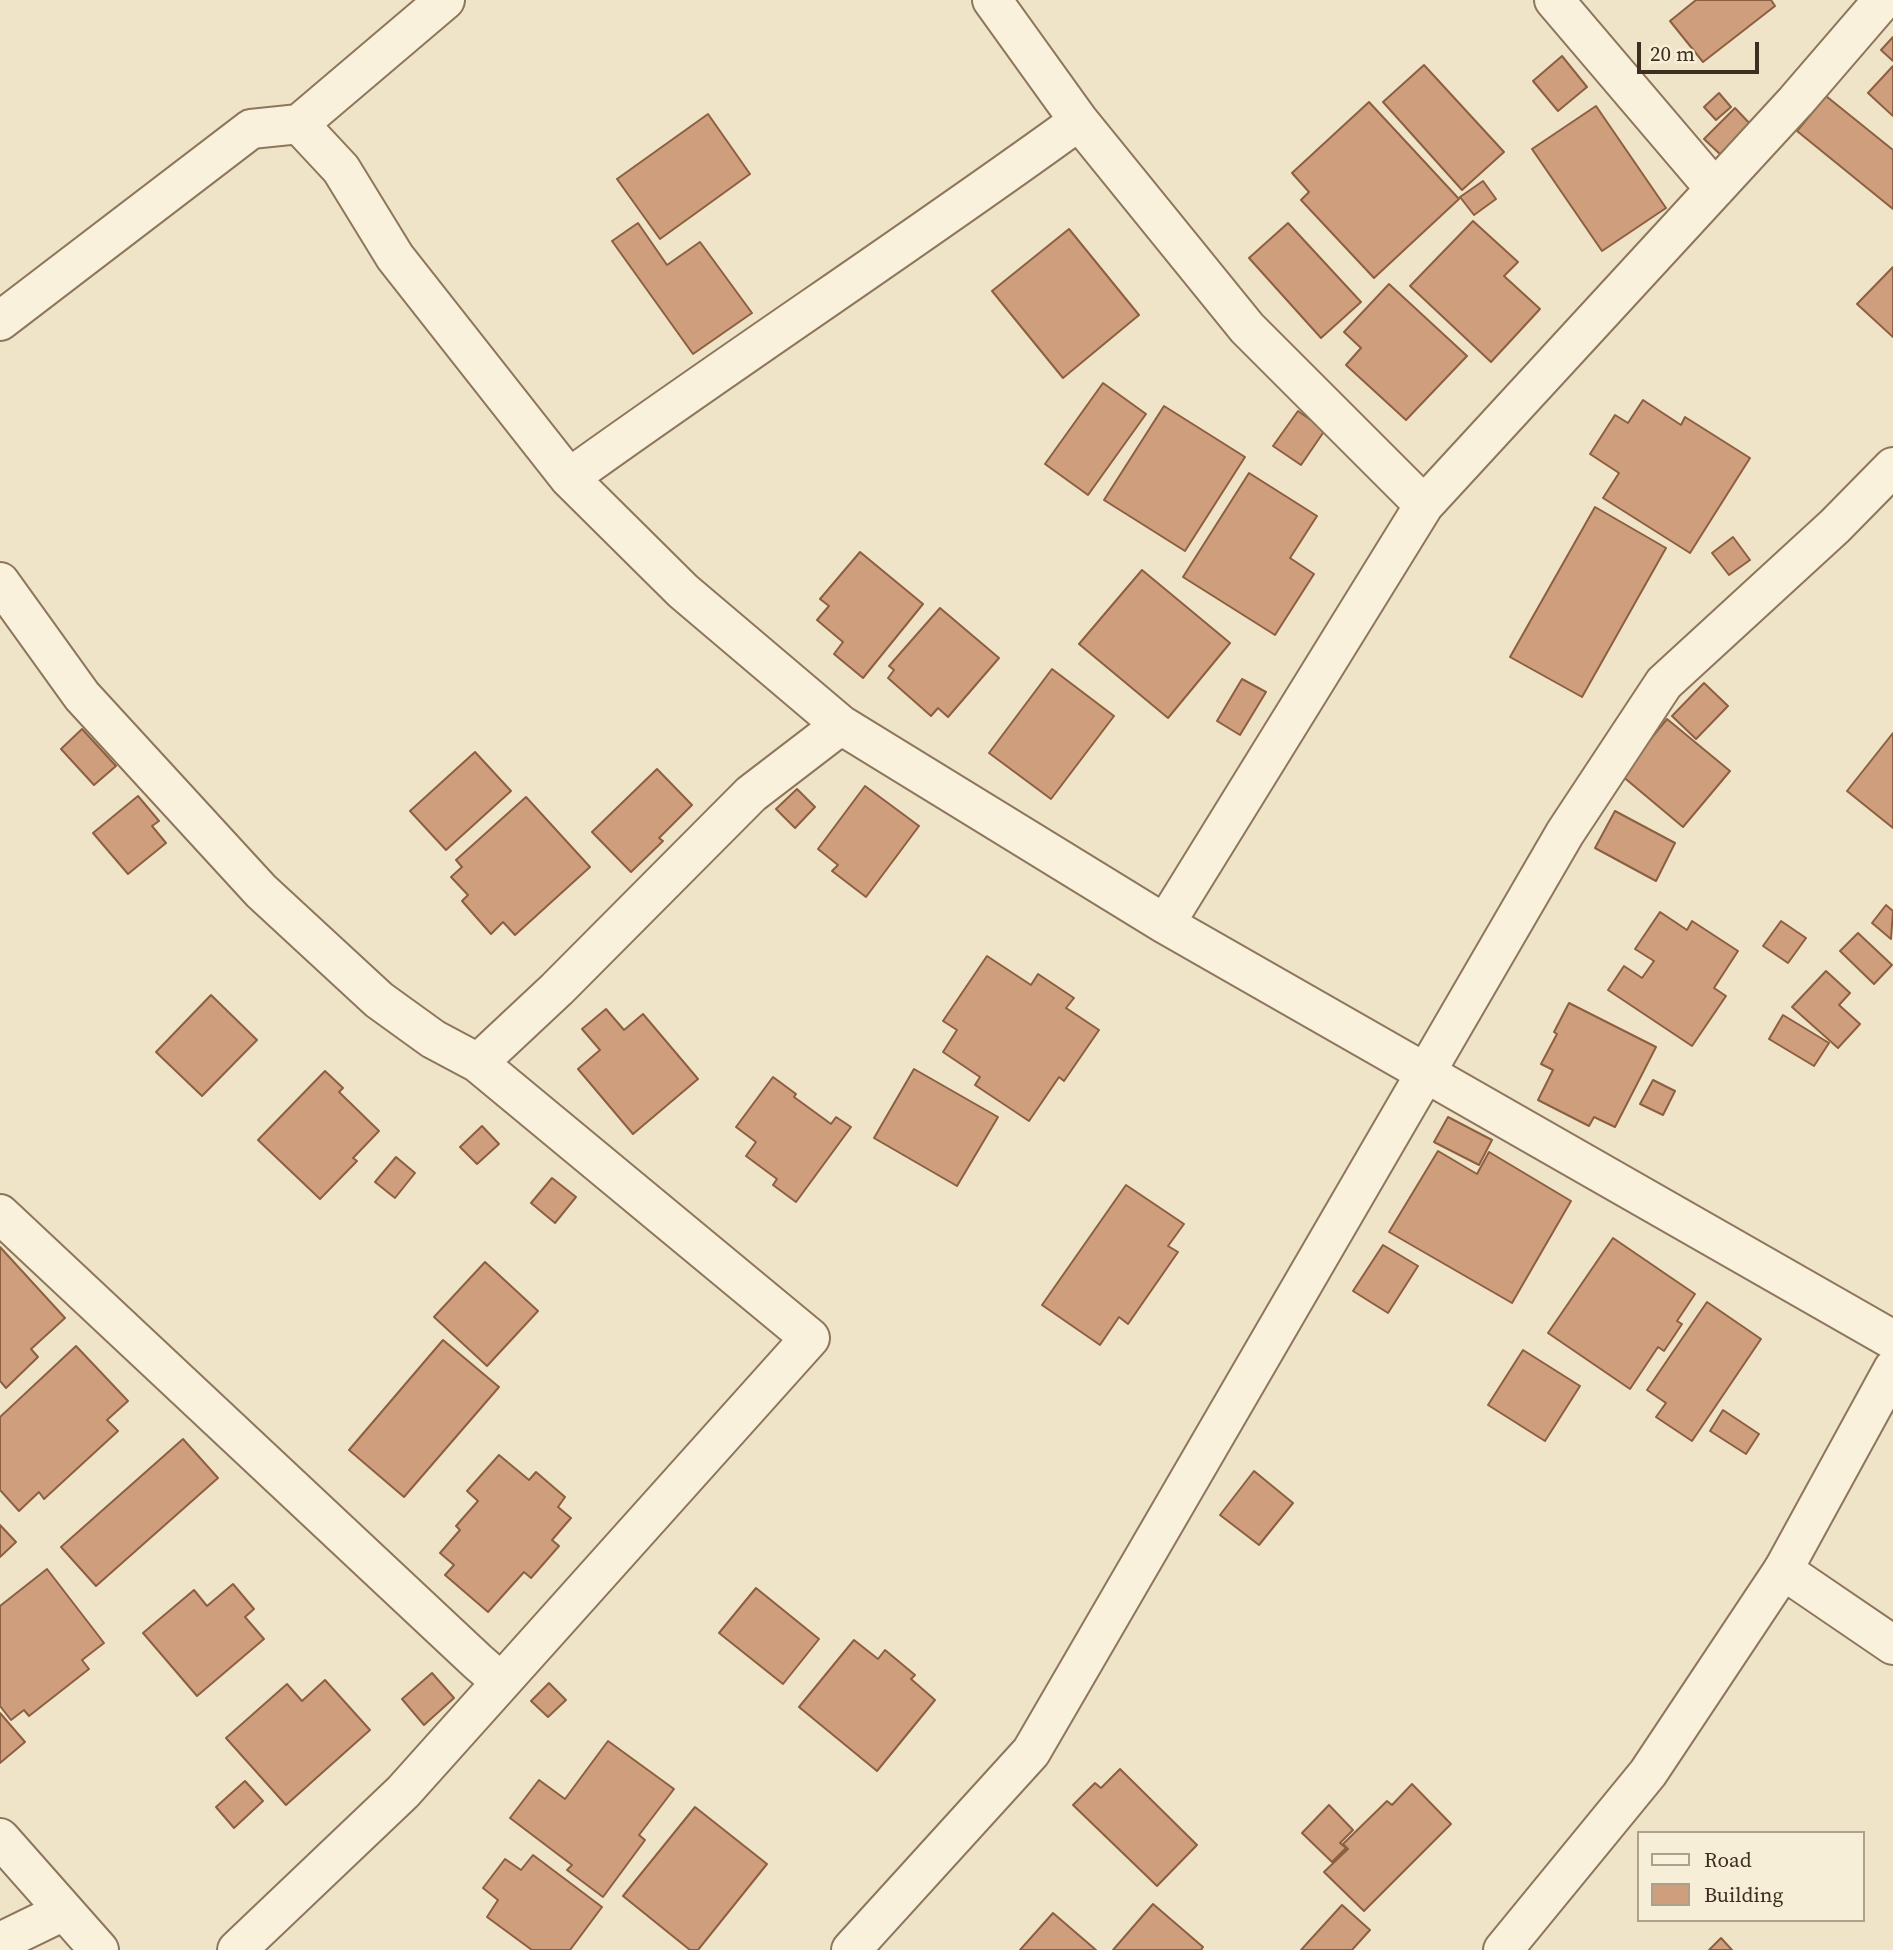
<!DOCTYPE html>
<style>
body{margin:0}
#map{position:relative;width:1893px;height:1950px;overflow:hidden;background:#f0e4c8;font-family:"Source Serif 4",serif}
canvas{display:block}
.legend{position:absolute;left:1637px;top:1831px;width:228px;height:91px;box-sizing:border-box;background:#f7eed8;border:2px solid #ada18e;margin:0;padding:9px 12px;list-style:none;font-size:21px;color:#3d2e20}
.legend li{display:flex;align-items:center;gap:14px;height:35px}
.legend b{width:35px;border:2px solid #ada18e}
.scale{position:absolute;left:1637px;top:42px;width:122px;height:32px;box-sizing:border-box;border:4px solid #3d2e20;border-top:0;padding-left:9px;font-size:21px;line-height:24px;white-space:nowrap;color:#3d2e20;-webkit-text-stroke:5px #f7eed8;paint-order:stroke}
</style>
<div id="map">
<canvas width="1893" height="1950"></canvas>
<ul class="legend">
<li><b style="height:9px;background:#faf1dc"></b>Road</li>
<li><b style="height:19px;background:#cf9f7d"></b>Building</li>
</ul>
<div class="scale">20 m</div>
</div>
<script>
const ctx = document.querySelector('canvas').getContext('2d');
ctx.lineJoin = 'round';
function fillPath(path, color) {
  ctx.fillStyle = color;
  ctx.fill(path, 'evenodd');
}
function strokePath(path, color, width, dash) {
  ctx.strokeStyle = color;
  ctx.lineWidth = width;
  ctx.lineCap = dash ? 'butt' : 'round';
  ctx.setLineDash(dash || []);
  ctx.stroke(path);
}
const building = new Path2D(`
 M1696 0H1771L1775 6 1703 62 1670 21Z
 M1893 37V61L1881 50Z
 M1562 56 1587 87 1558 111 1533 81Z
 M1424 65 1504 152 1462 190 1383 102Z
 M1893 66V116L1868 93Z
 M1719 93 1731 107 1716 120 1704 107Z
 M1826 96 1893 150V209L1797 131Z
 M1369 102 1459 199 1374 278 1301 200 1309 192 1292 173Z
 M1596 106 1666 208 1602 251 1532 149Z
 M1735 108 1753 127 1723 157 1704 139Z
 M708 114 750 174 660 239 617 179Z
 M1483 181 1496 199 1474 215 1460 197Z
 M1473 221 1518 262 1504 276 1540 309 1491 362 1410 286Z
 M638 223 667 265 700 242 752 313 693 354 612 241Z
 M1288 223 1361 302 1321 338 1249 258Z
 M1069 229 1139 315 1063 378 992 291Z
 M1893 267V337L1857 304Z
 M1389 284 1467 356 1406 420 1346 365 1361 348 1344 332Z
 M1103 383 1146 414 1088 495 1045 464Z
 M1643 400 1681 425 1685 417 1750 458 1690 553 1603 498 1619 473 1590 454 1615 415 1628 423Z
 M1164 406 1245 457 1185 551 1104 500Z
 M1298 411 1325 430 1301 465 1273 446Z
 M1249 473 1317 516 1290 558 1314 574 1275 635 1183 577Z
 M1595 507 1666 548 1582 697 1510 657Z
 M1733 537 1750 560 1729 575 1712 553Z
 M860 552 923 604 863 678 834 654 843 642 817 620 829 606 820 599Z
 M1142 570 1230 643 1168 718 1079 644Z
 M940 608 999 658 948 717 938 708 931 716 888 678 894 670 889 666Z
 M1052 669 1114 716 1051 799 989 753Z
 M1242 679 1266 692 1240 735 1217 721Z
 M1704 683 1728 706 1696 739 1672 716Z
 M1667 719 1730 771 1683 827 1621 775Z
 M82 729 116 766 94 785 61 749Z
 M1893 733V828L1847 791Z
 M475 752 511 791 446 850 410 811Z
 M657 769 692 805 659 838 663 841 631 872 592 832Z
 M865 786 919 826 866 897 832 871 838 865 818 849Z
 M797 789 815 807 795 828 776 809Z
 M138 796 159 821 152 826 166 843 128 874 93 833Z
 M526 797 590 867 515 935 503 922 491 934 462 901 468 895 451 877 462 867 456 860Z
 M1615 811 1675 843 1656 881 1595 848Z
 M1886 905 1893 911 1891 939 1872 923Z
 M1660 912 1687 930 1692 921 1738 951 1714 988 1726 996 1692 1046 1608 990 1624 966 1642 978 1654 961 1635 949Z
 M1781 921 1806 938 1788 963 1763 946Z
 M1858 933 1892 965 1874 984 1840 951Z
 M987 956 1031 985 1038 974 1074 998 1066 1008 1099 1030 1064 1081 1059 1077 1029 1121 975 1085 980 1077 943 1052 957 1030 943 1021Z
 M1826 971 1850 993 1839 1005 1860 1024 1838 1048 1792 1007Z
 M211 995 257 1040 202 1096 156 1052Z
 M1569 1003 1656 1047 1615 1127 1594 1117 1589 1126 1538 1100 1553 1070 1541 1064 1557 1034 1554 1032Z
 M606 1009 624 1030 643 1014 698 1079 633 1134 578 1069 600 1050 582 1029Z
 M1783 1015 1829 1043 1814 1066 1769 1039Z
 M914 1069 998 1117 957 1186 874 1138Z
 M325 1071 343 1088 339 1092 379 1131 353 1158 357 1161 320 1199 258 1140Z
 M773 1077 796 1094 794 1097 831 1124 836 1117 851 1127 796 1202 773 1185 777 1179 746 1156 756 1142 736 1127Z
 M1653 1080 1675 1091 1663 1115 1640 1104Z
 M1448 1117 1492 1140 1479 1165 1434 1142Z
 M482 1126 499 1144 477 1164 460 1147Z
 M1438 1151 1477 1174 1489 1152 1571 1201 1512 1303 1389 1232Z
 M396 1157 415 1173 395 1198 375 1182Z
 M552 1178 576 1197 555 1223 531 1203Z
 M1126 1185 1184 1224 1168 1246 1178 1252 1128 1324 1119 1317 1100 1345 1042 1305Z
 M1613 1238 1695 1294 1677 1321 1682 1324 1664 1351 1658 1347 1630 1389 1548 1333Z
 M1383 1245 1418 1266 1388 1313 1353 1291Z
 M0 1247 65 1318 31 1349 38 1357 6 1388 0 1381Z
 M485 1262 538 1311 487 1366 434 1317Z
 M1707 1302 1761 1339 1692 1441 1656 1417 1666 1403 1647 1390Z
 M443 1340 499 1387 404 1497 349 1450Z
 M76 1346 128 1401 107 1420 118 1431 44 1499 39 1492 19 1511 0 1490V1417Z
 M1523 1350 1580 1386 1545 1441 1488 1405Z
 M1723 1410 1759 1434 1746 1454 1710 1431Z
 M183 1439 218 1478 96 1586 61 1547Z
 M499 1455 529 1480 536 1472 565 1497 558 1507 571 1518 552 1540 559 1546 531 1578 524 1572 488 1612 445 1575 454 1565 440 1553 460 1530 456 1526 478 1501 467 1491Z
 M1254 1471 1293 1503 1259 1545 1220 1515Z
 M0 1525 16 1542 0 1557Z
 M47 1569 104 1643 82 1660 89 1669 29 1716 24 1710 11 1720 0 1706V1606Z
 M233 1584 254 1609 245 1617 264 1639 197 1696 143 1633 194 1590 207 1606Z
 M756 1588 819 1639 783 1684 719 1633Z
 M854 1640 878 1659 885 1650 915 1675 911 1679 935 1700 877 1771 799 1707Z
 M432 1673 454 1698 424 1725 402 1699Z
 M325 1680 370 1730 286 1805 226 1738 287 1684 302 1701Z
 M549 1683 566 1700 548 1717 531 1701Z
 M0 1713 25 1742 0 1763Z
 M608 1741 674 1789 639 1835 645 1840 603 1897 567 1870 572 1865 510 1818 539 1780 565 1799Z
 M1120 1769 1197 1845 1157 1886 1073 1805 1095 1783 1101 1788Z
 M245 1781 263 1801 234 1828 216 1807Z
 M1412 1784 1451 1824 1364 1911 1324 1872 1348 1849 1343 1844 1387 1801 1392 1805Z
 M1329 1805 1353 1830 1340 1843 1346 1848 1332 1862 1302 1833Z
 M695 1807 767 1864 698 1950H690L623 1896Z
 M533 1855 602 1907 570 1950H532L487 1917 498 1900 483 1888 505 1859 521 1870Z
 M1153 1904 1203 1947 1201 1950H1113Z
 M1342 1905 1370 1930 1352 1950H1301Z
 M1053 1913 1096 1950H1020Z
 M1721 1938 1732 1950H1709Z`);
fillPath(building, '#cf9f7d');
strokePath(building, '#8d5f41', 2);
const minor = new Path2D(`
 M992 0 1079 121 1247 328 1424 505
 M1554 0 1715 189
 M299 124 445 0
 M0 321 251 129 299 124 341 169 395 257 569 478 683 591 841 725 1165 924 1893 1340
 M569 478C737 357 911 243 1079 121
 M0 582 82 696 261 891 379 1000 433 1039 478 1063 557 989 751 794 841 725
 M1165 924 1424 505 1796 101 1883 0
 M0 1214 478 1662 501 1682
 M1783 1570 1893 1645
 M0 1838 99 1950
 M0 1942 64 1911
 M237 1950 403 1792 810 1338 478 1063
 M851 1950 1031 1752 1565 833 1664 683 1835 526 1893 467`);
const tertiary = new Path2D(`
 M1503 1950 1648 1773 1783 1570 1893 1369`);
strokePath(minor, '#8d765c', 42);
strokePath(tertiary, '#8d765c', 42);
strokePath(minor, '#faf1dc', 38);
strokePath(tertiary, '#faf1dc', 38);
</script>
